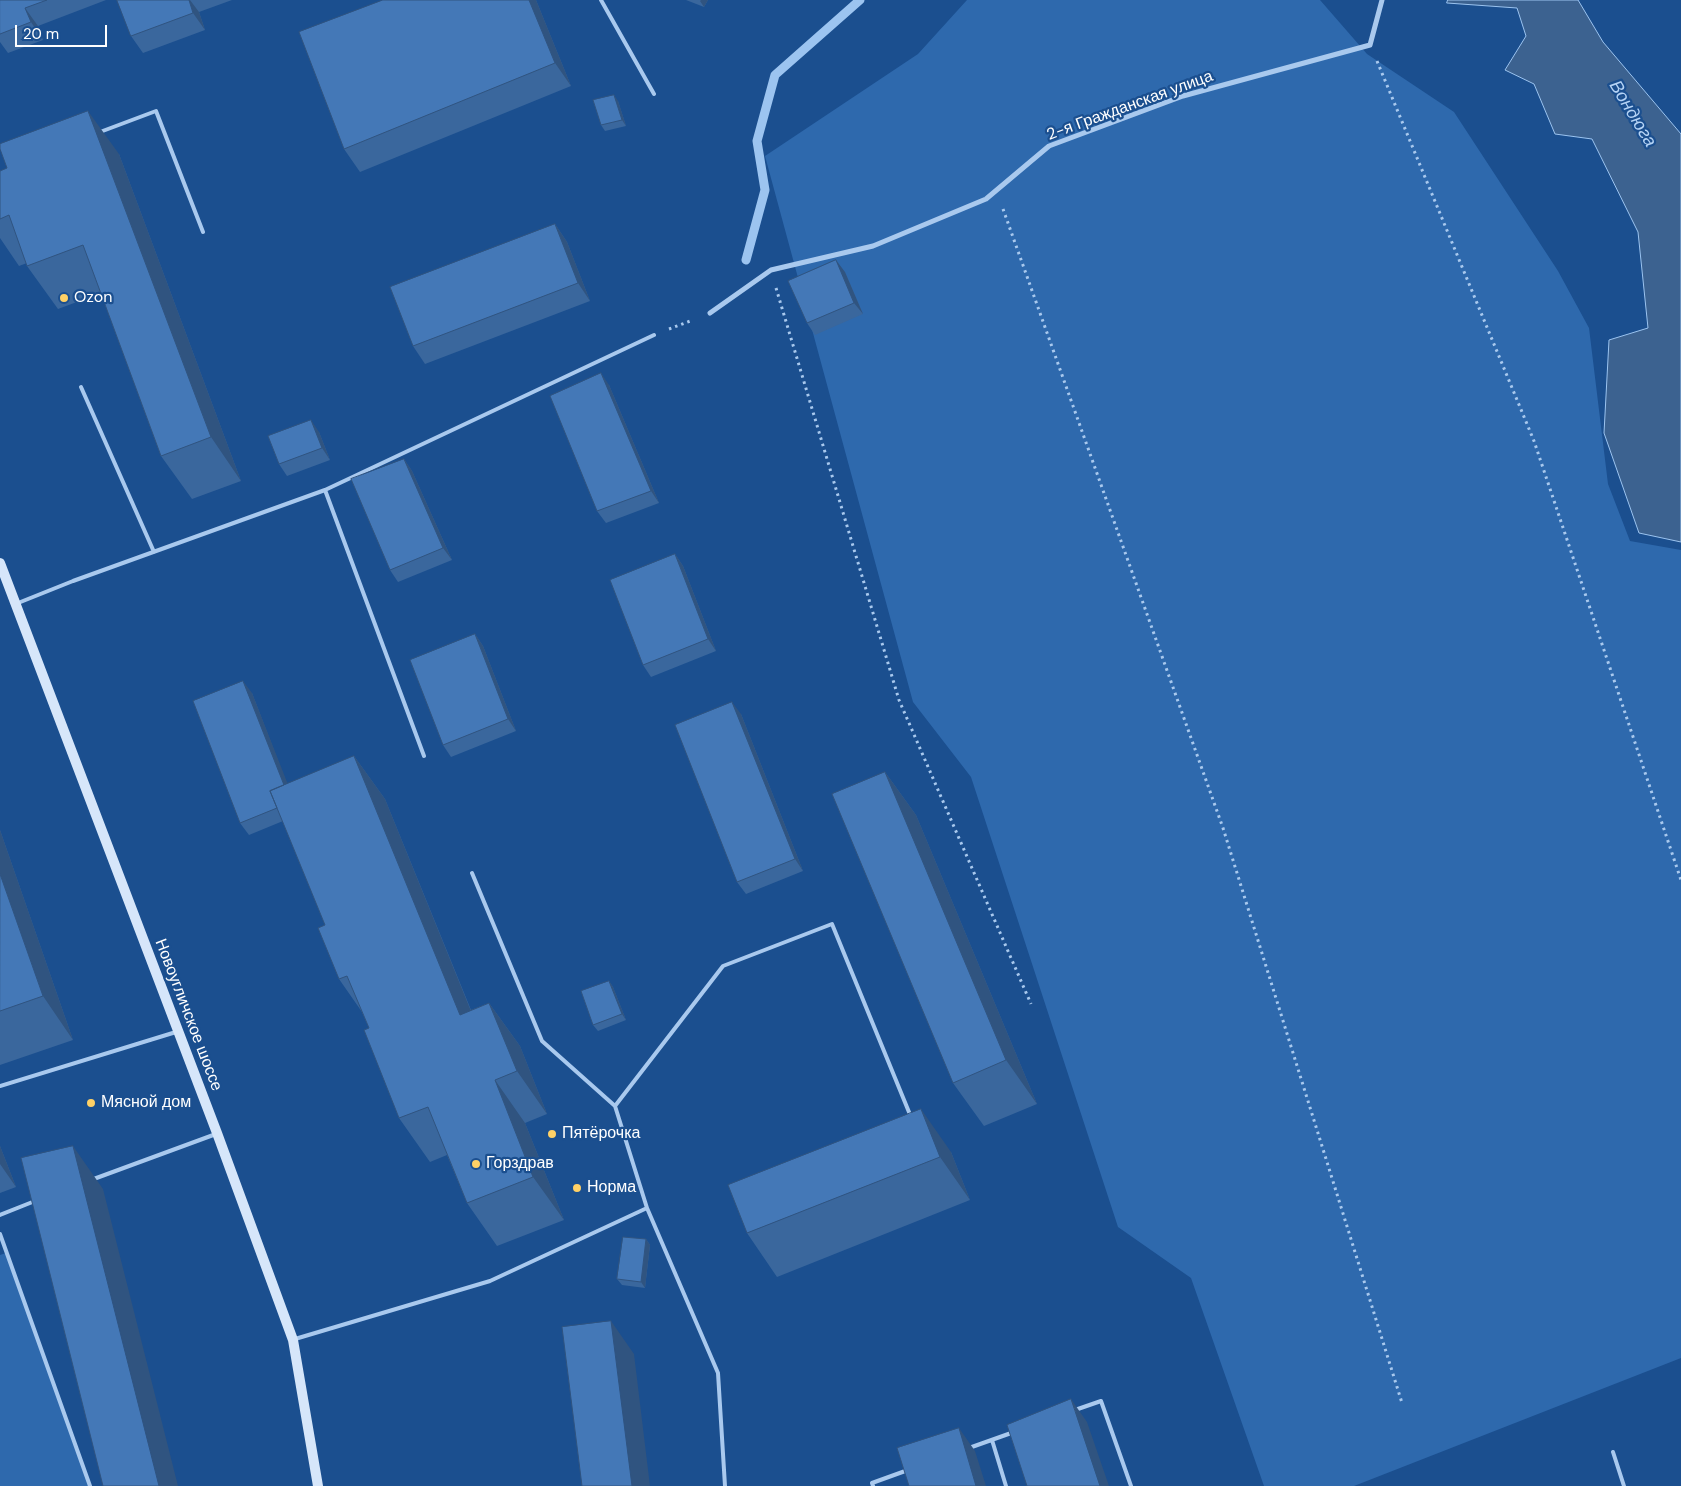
<!DOCTYPE html>
<meta charset="utf-8">
<style>
body{margin:0}
#map{position:relative;width:1681px;height:1486px;overflow:hidden;background:#1b4f8f;font-family:"DM Sans",sans-serif}
canvas{display:block}
.scale{position:absolute;left:15px;top:25px;width:92px;height:22px;box-sizing:border-box;border:2px solid #fff;border-top:0;padding-left:6px;font-size:15px;line-height:18px;white-space:nowrap;color:#fff;-webkit-text-stroke:4px #1b4f8f;paint-order:stroke}
</style>
<div id="map">
<canvas width="1681" height="1486"></canvas>
<div class="scale">20 m</div>
</div>
<script>
const ctx = document.querySelector('canvas').getContext('2d');
ctx.lineJoin = 'round';
function fillPath(path, color) {
  ctx.fillStyle = color;
  ctx.fill(path, 'evenodd');
}
function strokePath(path, color, width, dash) {
  ctx.strokeStyle = color;
  ctx.lineWidth = width;
  ctx.lineCap = dash ? 'butt' : 'round';
  ctx.setLineDash(dash || []);
  ctx.stroke(path);
}
function label(font, color, halo, rows, align = 'center') {
  ctx.font = font + ' "DM Sans",sans-serif';
  ctx.lineWidth = 4.5;
  ctx.setLineDash([]);
  ctx.textBaseline = 'middle';
  ctx.strokeStyle = halo;
  ctx.fillStyle = color;
  for (const [text, x, y, turn = 0] of rows) {
    ctx.save();
    ctx.translate(x, y);
    ctx.rotate((+turn || 0) * Math.PI / 180);
    ctx.textAlign = isNaN(turn) ? turn : align;
    if (halo) ctx.strokeText(text, 0, 0);
    ctx.fillText(text, 0, 0);
    ctx.restore();
  }
}
fillPath(new Path2D(`
 M967 0H1320L1367 54 1454 112 1558 271 1589 328 1608 484 1630 541 1681 550V1358L1354 1486H1264L1191 1278 1118 1227 971 777 913 702 765 156 918 54Z
 M6 1253 90 1486H0V1255Z`), '#2e69ad');
const water = new Path2D(`
 M1448 0H1578L1603 42 1681 134V542L1639 533 1604 433 1609 340 1648 328 1638 232 1592 139 1555 134 1534 84 1505 70 1526 36 1517 8 1447 3Z`);
fillPath(water, '#3c6290');
strokePath(water, '#9cc4f0', 1);
strokePath(new Path2D(`
 M746 260 765 190 757 141 775 75 860 0`), '#9cc4f0', 9);
strokePath(new Path2D(`
 M1377 61 1534 441 1681 880
 M1003 209 1223 828 1402 1403
 M776 288 899 700 1031 1004
 M669 329 693 320`), '#a9c9ee', 3, [2.5, 4]);
strokePath(new Path2D(`
 M601 0 654 94
 M100 132 156 111 203 232
 M81 387 154 552
 M325 490 424 756
 M18 603 73 581 325 490 654 335
 M472 873 542 1041 615 1106
 M0 1086 176 1032
 M91 1180 216 1134
 M647 1208 615 1106 723 966 832 924 911 1117
 M0 1215 35 1201
 M0 1234 90 1486
 M295 1339 490 1281 647 1208 718 1373 725 1486
 M1075 1410 1101 1401 1131 1486
 M992 1440 1006 1486
 M969 1448 1014 1432
 M1613 1452 1624 1486
 M873 1486 872 1483 908 1470`), '#a9c9ee', 4);
strokePath(new Path2D(`
 M710 313 771 270 873 246 986 199 1049 146 1183 96 1370 45 1382 0`), '#a9c9ee', 5);
strokePath(new Path2D(`
 M0 563 217 1133 293 1340 318 1486`), '#d6e6fa', 10);
fillPath(new Path2D(`
 M0 0H106L38 26 43 40 8 53 0 42Z
 M117 0H232L199 12 205 30 143 53 131 36Z
 M383 0H536L571 86 360 172 344 149Z
 M686 0H708L704 7Z
 M618 101 626 126 605 131 601 125Z
 M119 154 241 481 192 499 161 456 101 293 58 309 27 266V263L19 266 0 238V171Z
 M555 224 567 242 590 301 425 364 413 346Z
 M845 272 863 314 815 335 807 323Z
 M609 385 659 503 606 523 597 511Z
 M319 432 330 460 287 476 279 464Z
 M404 459 412 471 452 560 398 582 390 570Z
 M675 554 683 566 716 651 651 677 643 665Z
 M475 634 483 646 516 731 451 757 443 745Z
 M252 693 287 784 354 756 385 799 471 1010 489 1003 520 1046 547 1114 525 1123 564 1220 497 1246 467 1203 447 1155 430 1162 399 1118 369 1028 362 1012 339 979 325 925 283 821 249 835 240 823Z
 M741 714 803 871 746 894 737 882Z
 M885 772 916 815 1037 1104 984 1126 953 1083Z
 M0 830 73 1040 0 1065Z
 M609 981 613 987 626 1020 598 1031 593 1025Z
 M0 1146 16 1187 0 1193Z
 M951 1152 970 1200 777 1277 747 1233Z
 M646 1239 650 1245 645 1288 622 1285 617 1279Z`), '#3a679d');
fillPath(new Path2D(`
 M189 0H190L199 12 205 30 193 13Z
 M529 0H536L571 86 555 63Z
 M701 0H708L704 7 700 1Z
 M25 8 38 26 43 40 31 22Z
 M614 95 618 101 626 126 622 120Z
 M88 111 119 154 241 481 211 437Z
 M555 224 567 242 590 301 578 283Z
 M836 260 845 272 863 314 854 303Z
 M601 373 609 385 659 503 651 491Z
 M311 420 319 432 330 460 322 448Z
 M404 459 412 471 452 560 443 548Z
 M675 554 683 566 716 651 708 639Z
 M475 634 483 646 516 731 508 719Z
 M243 681 252 693 300 815 291 803Z
 M732 702 741 714 803 871 795 859Z
 M354 756 385 799 490 1058 460 1015Z
 M885 772 916 815 1037 1104 1006 1060Z
 M0 830 73 1040 43 996 0 874Z
 M609 981 613 987 626 1020 622 1014Z
 M489 1003 520 1046 547 1114 517 1071Z
 M495 1080 525 1123 564 1220 533 1177Z
 M921 1109 951 1152 970 1200 940 1157Z
 M0 1146 16 1187 0 1164Z
 M73 1146 103 1189 178 1486H159Z
 M646 1239 650 1245 645 1288 641 1282Z
 M611 1321 634 1354 650 1486H632Z
 M1071 1399 1087 1422 1109 1486H1100Z
 M959 1428 975 1451 986 1486H976Z`), '#305480');
const building = new Path2D(`
 M0 0H47L25 8 31 22 0 34Z
 M117 0H189L193 13 131 36Z
 M383 0H529L555 63 344 149 299 32Z
 M614 95 622 120 601 125 593 100Z
 M88 111 211 437 161 456 83 245 27 266 9 215 0 219V171L7 168 0 149V144Z
 M555 224 578 283 413 346 390 287Z
 M836 260 854 303 807 323 788 281Z
 M601 373 651 491 597 511 550 396Z
 M311 420 322 448 279 464 268 436Z
 M404 459 443 548 390 570 351 479Z
 M675 554 708 639 643 665 610 580Z
 M475 634 508 719 443 745 410 660Z
 M243 681 284 785 270 791 277 808 240 823 193 701Z
 M732 702 795 859 737 882 675 725Z
 M354 756 460 1015 489 1003 517 1071 495 1080 533 1177 467 1203 428 1107 399 1118 364 1030 369 1028 347 976 339 979 318 928 325 925 270 791Z
 M885 772 1006 1060 953 1083 832 794Z
 M0 874 43 996 0 1011Z
 M609 981 622 1014 593 1025 581 991Z
 M921 1109 940 1157 747 1233 728 1185Z
 M73 1146 159 1486H103L21 1158Z
 M623 1237 646 1239 641 1282 617 1279Z
 M611 1321 632 1486H582L562 1327Z
 M1071 1399 1100 1486H1027L1007 1425Z
 M959 1428 976 1486H909L897 1448Z`);
fillPath(building, '#4478b7');
strokePath(building, '#305480', 1);
for (const [x, y, r, color] of [
 [64,298,5,"#ffd166"],
 [91,1103,5,"#ffd166"],
 [552,1134,5,"#ffd166"],
 [476,1164,5,"#ffd166"],
 [577,1188,5,"#ffd166"]
]) {
  const dot = new Path2D();
  dot.arc(x, y, r, 0, 2 * Math.PI);
  ctx.fillStyle = color;
  ctx.fill(dot);
  strokePath(dot, '#1b4f8f', 2);
}
label('16px', '#fff', '#1b4f8f', [
 ["2-я Гражданская улица",1130,106,-20],
 ["Новоугличское шоссе",188,1015,69]
]);
label('16px', '#fff', '#1b4f8f', [
 ["Ozon",74,298],
 ["Мясной дом",101,1103],
 ["Пятёрочка",562,1134],
 ["Горздрав",486,1164],
 ["Норма",587,1188]
], 'left');
label('italic 18px', '#b5d3f5', '#1b4f8f', [
 ["Вондюга",1632,114,59]
]);
</script>
